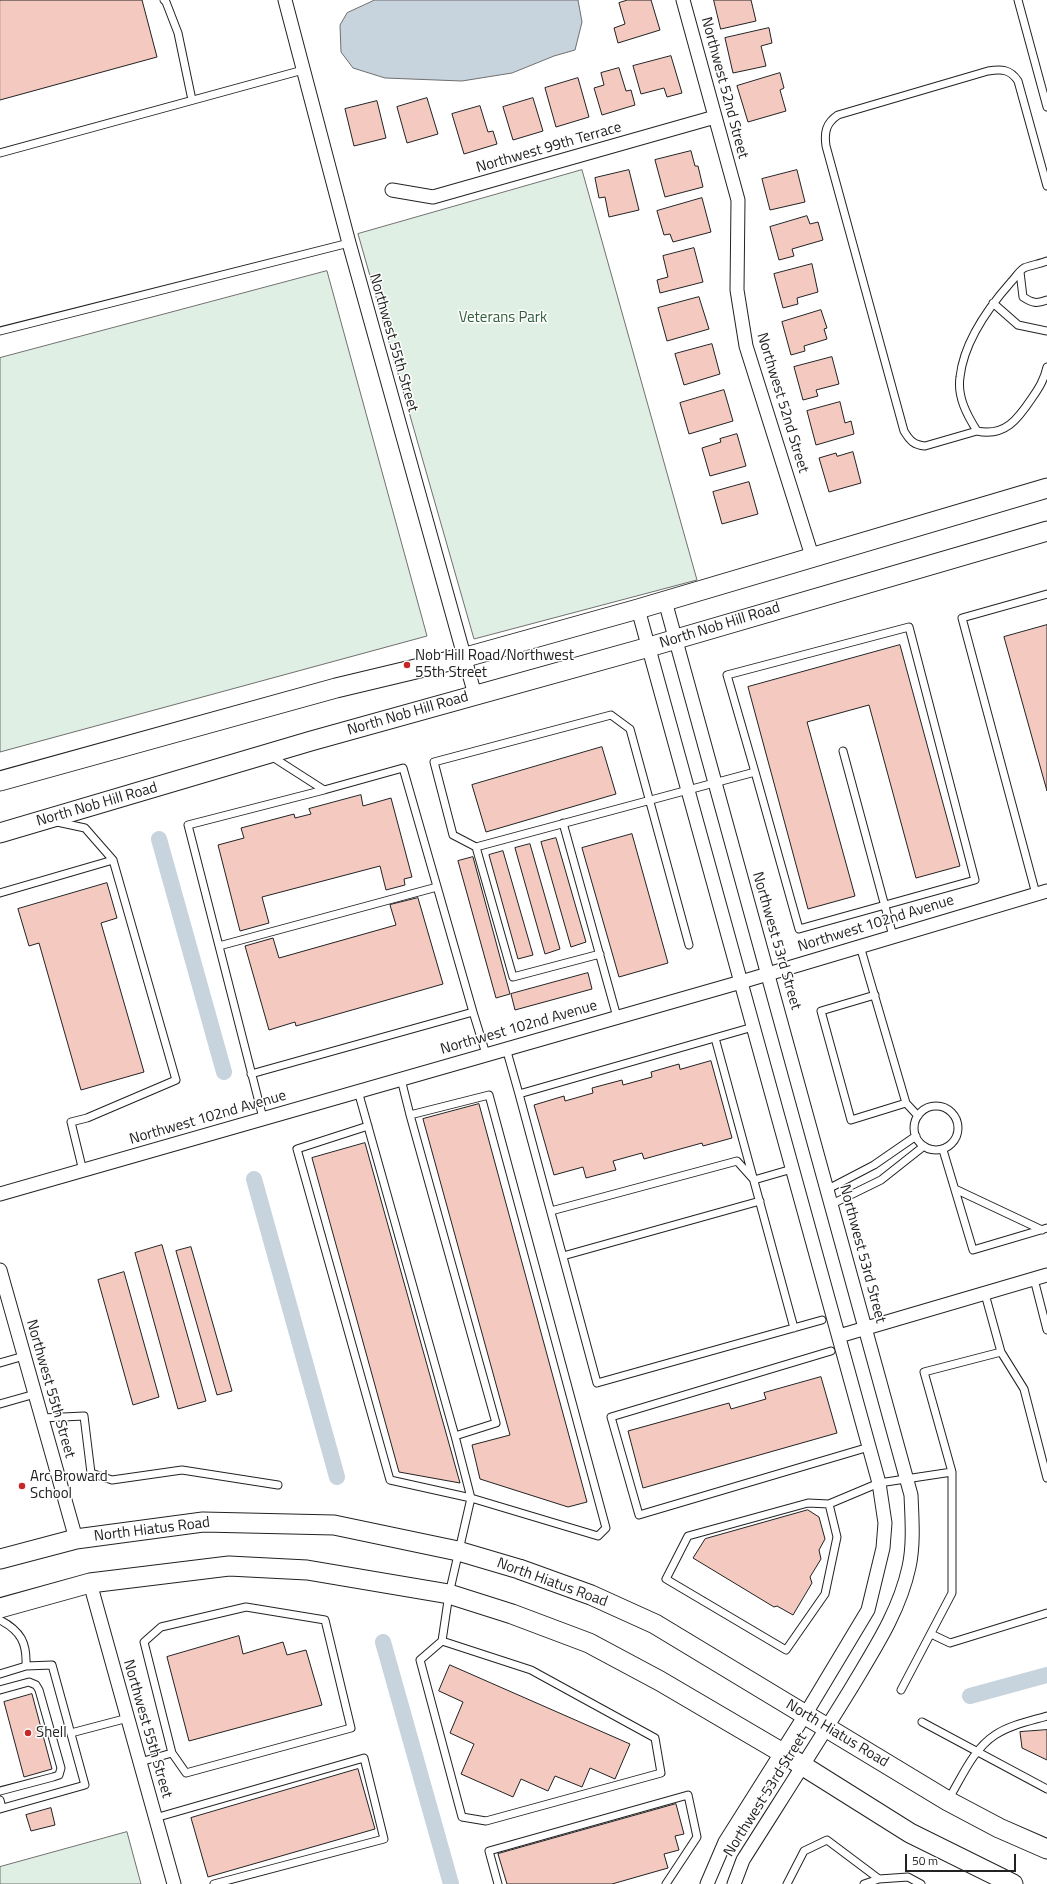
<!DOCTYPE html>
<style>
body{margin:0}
#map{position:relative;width:1047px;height:1884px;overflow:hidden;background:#fff;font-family:"Titillium Web",sans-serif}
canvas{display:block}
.scale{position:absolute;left:905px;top:1854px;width:111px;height:18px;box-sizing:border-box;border:2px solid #222;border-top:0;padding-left:5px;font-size:12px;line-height:14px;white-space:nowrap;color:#222;-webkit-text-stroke:3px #fff;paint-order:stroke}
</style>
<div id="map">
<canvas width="1047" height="1884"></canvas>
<div class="scale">50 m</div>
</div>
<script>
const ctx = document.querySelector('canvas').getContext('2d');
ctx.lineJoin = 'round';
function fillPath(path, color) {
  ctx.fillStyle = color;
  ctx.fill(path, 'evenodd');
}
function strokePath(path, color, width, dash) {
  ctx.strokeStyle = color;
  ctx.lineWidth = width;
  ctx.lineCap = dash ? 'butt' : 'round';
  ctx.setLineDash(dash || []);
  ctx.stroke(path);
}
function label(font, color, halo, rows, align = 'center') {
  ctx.font = font + ' "Titillium Web",sans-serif';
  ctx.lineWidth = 3;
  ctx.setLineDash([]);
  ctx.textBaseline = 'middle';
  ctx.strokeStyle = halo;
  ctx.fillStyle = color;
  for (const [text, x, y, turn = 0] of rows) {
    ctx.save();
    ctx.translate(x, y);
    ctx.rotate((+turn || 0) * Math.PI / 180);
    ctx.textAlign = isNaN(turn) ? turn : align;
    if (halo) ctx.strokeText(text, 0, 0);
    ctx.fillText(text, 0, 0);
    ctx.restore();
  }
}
const green = new Path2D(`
 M582 170 697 580 474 639 358 234Z
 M327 271 427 636 0 752V358Z
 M127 1832 141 1884H0V1867Z`);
fillPath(green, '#e0efe3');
strokePath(green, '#6f6f6f', 1);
const water = new Path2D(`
 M375 0H578L582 22 575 50 554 56 512 73 462 81 385 78 353 68 341 52 340 25 347 13Z`);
fillPath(water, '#c7d3dd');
strokePath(water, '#6f6f6f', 1);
strokePath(new Path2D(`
 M159 839 224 1072
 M254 1179 337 1477
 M383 1642 451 1884
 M970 1696 1047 1675`), '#c7d3dd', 16);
const building = new Path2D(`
 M0 0H142L157 57 0 100Z
 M628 0H651L660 30 618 43 614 28 625 24 619 3Z
 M714 0H751L756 21 721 29Z
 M769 28 772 43 761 46 766 66 733 73 725 38Z
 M671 56 682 93 667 97 664 88 641 94 633 66Z
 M619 68 626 91 631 90 635 105 602 115 594 88 604 85 601 73Z
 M780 73 784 88 780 90 786 111 748 122 737 86Z
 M578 78 589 117 556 127 545 88Z
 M427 98 438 134 407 143 397 107Z
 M533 98 543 131 513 140 503 107Z
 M377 101 386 138 354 146 345 109Z
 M480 106 488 132 493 131 497 144 464 154 452 114Z
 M691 151 695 166H698L703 187 665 197 655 160Z
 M629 170 639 210 609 217 605 197 599 198 595 178Z
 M797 170 805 202 770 210 762 179Z
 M702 198 711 232 673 242 670 234 664 235 657 211Z
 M807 216 810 224 818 222 823 240 792 249 794 256 779 260 770 227Z
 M694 248 703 282 660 293 657 280 668 277 663 256Z
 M812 264 818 292 797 298 798 304 783 308 774 274Z
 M699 297 709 329 667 341 658 308Z
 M821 310 827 328 824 329 827 339 804 346 805 351 791 355 782 322Z
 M712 344 720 374 684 385 675 354Z
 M832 357 839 384 816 390 818 396 803 400 794 367Z
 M724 390 733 421 689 434 680 403Z
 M840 402 845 423 851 421 854 434 816 445 807 411Z
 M737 434 746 466 710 476 702 448 721 442 720 439Z
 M853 452 861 483 829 492 819 458 836 453 837 456Z
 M749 482 758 514 722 524 713 492Z
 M1047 625V791L1004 637Z
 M900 645 960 866 916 878 869 705 807 722 855 896 808 909 748 687Z
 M602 747 616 794 486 832 472 785Z
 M361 795 363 806 391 798 412 877 404 879 405 885 386 890 380 866 262 897 269 923 240 931 218 845 244 838 241 828 294 814 295 818 311 814 309 809Z
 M632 834 668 963 619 977 582 848Z
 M556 838 586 942 571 947 541 842Z
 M530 844 560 949 545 954 515 848Z
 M503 851 533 955 518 959 489 855Z
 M473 857 510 994 496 998 458 861Z
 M107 883 117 918 101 923 144 1072 81 1090 39 943 29 946 18 909Z
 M418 898 443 984 296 1026 295 1022 269 1030 245 946 273 938 279 958 396 925 390 905Z
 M588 973 592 989 515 1010 511 994Z
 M711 1061 732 1138 703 1146 702 1143 644 1159 642 1153 613 1161 616 1170 586 1178 583 1167 554 1175 534 1105 564 1096 565 1101 593 1093 592 1088 622 1080 623 1085 652 1077 651 1072 679 1064 680 1069Z
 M479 1104 587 1502 568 1507 480 1479 472 1445 510 1435 423 1119Z
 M365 1143 460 1483 399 1472 312 1158Z
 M162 1245 206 1401 178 1409 135 1253Z
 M191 1247 232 1391 217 1395 176 1251Z
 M124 1272 159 1397 133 1405 98 1280Z
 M821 1377 837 1433 643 1488 628 1431 729 1403 731 1409 766 1399 764 1393Z
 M808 1510 819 1517 825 1539 819 1550 821 1559 810 1577 812 1583 793 1615 777 1606 774 1607 693 1558 705 1539Z
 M239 1636 243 1654 283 1642 287 1655 306 1650 322 1705 189 1741 167 1657Z
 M450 1665 630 1744 615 1779 590 1768 582 1787 555 1776 548 1791 521 1779 513 1797 461 1774 474 1744 450 1733 463 1702 439 1691Z
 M32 1694 52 1769 24 1777 4 1702Z
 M1047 1730V1760L1022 1748 1020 1732Z
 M358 1769 375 1829 208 1877 191 1818Z
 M676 1804 684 1834 675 1836 679 1850 664 1854 668 1868 612 1884H507L498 1854Z
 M51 1808 55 1825 31 1831 26 1815Z`);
fillPath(building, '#f3c9c0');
strokePath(building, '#222', 1);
const service = new Path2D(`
 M164 0 166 2 178 33 192 100
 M1018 0 1047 107
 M0 153 303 70
 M1047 261C1040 264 1031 265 1024 268 1019 271 1015 278 1011 282 988 308 964 341 960 377 957 397 967 415 977 431 1005 437 1018 419 1032 398 1039 388 1044 380 1047 367
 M1020 272 1023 297C1032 303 1037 304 1047 300
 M993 303 1018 325 1047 331
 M0 331 349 243
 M977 431 925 446C914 445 910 441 904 431L826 146C824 132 826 123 838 115L988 71C1002 69 1010 69 1018 81L1047 186
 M843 751 893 936
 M324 790 403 768 473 1012
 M57 822 85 828 113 860
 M563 823 617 1017
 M476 847 513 977 600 954
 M0 893 113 860 176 1080 87 1118 71 1122 83 1171
 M1036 894 962 618 1047 594
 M689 945 630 729 611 715 434 762 453 835 476 847 755 772 727 675 909 627 975 880 799 929 755 772
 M219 946 437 887
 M860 946 906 1103 918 1116
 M875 995 821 1011 851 1120 906 1103
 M715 1038 794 1328
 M506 1048 519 1094 753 1027
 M251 1074 473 1012 486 1054
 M401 1079 410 1115 489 1095 606 1528 598 1536 471 1498 449 1594 442 1641 420 1660 462 1817 486 1821 661 1773 655 1738 531 1670 442 1641
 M358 1091 455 1436
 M519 1094 597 1383 822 1320
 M914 1128a22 22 0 1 1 44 0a22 22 0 1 1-44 0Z
 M263 1118 188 825 324 790 271 756
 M368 1126 297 1149 390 1480 471 1498 455 1436 496 1423 410 1115
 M943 1150 973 1250 1047 1228
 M828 1189 874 1165 916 1136
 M955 1189 1042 1230
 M832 1204 881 1180 924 1146
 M551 1211 737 1161 754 1180 792 1169
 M563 1256 760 1201
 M1034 1279 1047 1330
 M831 1351 611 1417 639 1515 869 1447
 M1001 1352 1024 1389 1047 1478
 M0 1363 24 1356
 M0 1404 35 1394
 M42 1418 84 1416 91 1473 112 1480 182 1470 278 1485
 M952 1472 924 1372 1001 1352 985 1294
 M829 1504 808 1503 688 1536 666 1579 786 1650 825 1594 837 1537 829 1504 879 1483 952 1472V1593L901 1690
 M0 1620C21 1631 27 1643 26 1666
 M931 1634 950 1643 1047 1613
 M0 1674 26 1666 52 1665 85 1785 0 1809
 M0 1690 29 1682 36 1685 39 1690 61 1768 59 1775 53 1777 0 1791
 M922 1722 1047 1789
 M71 1733 128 1718
 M140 1762 172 1753 144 1642 161 1627 246 1607 325 1620 351 1728 186 1773 172 1753
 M0 1800 2 1808
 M948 1800C961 1779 973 1749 995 1735 1010 1725 1030 1721 1047 1716
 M155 1818 364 1758 384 1839 214 1884
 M498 1884 489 1851 688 1795 697 1837 666 1884
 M787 1884 804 1851 827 1840 879 1879 908 1877 921 1884
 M864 1884 879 1879`);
const minor = new Path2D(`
 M285 0 349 243 475 695
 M683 0 738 200 737 290 746 346 812 556
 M392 190 433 197 715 117
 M665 601 911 1495C912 1519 914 1544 909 1567 899 1613 873 1651 850 1690 815 1747 779 1803 743 1860L734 1884
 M638 609 879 1483 885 1523 883 1548 868 1610 805 1715 725 1842 707 1884
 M0 1194 741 982 1047 891
 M0 1270 76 1539
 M839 1336 1047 1275
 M90 1583 174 1884`);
const secondary = new Path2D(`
 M0 781 336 688 466 657 638 609 1047 488
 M0 833 311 741 649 647 1047 531
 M0 1559 76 1539 203 1522 334 1525 458 1551 519 1569 591 1595 655 1624 948 1801 999 1828 1047 1849
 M0 1608 90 1583 229 1566 307 1570 449 1594 512 1614 589 1643 660 1681 781 1752 910 1833 1013 1884`);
strokePath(service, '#222', 9);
strokePath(minor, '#222', 15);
strokePath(secondary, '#222', 21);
strokePath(service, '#fff', 7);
strokePath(minor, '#fff', 13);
strokePath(secondary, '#fff', 19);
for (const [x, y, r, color] of [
 [407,665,4,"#c62828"],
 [22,1486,4,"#c62828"],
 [28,1733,4,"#c62828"]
]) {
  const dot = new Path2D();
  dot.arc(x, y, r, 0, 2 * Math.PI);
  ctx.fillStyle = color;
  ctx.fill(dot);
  strokePath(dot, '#fff', 1.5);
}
label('15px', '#222', '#fff', [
 ["Northwest 52nd Street",724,88,75],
 ["Northwest 99th Terrace",549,148,-16],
 ["Northwest 55th Street",393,343,74],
 ["Northwest 52nd Street",782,403,73],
 ["North Nob Hill Road",720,626,-17],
 ["North Nob Hill Road",408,714,-16],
 ["North Nob Hill Road",97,805,-16],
 ["Northwest 102nd Avenue",876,924,-17],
 ["Northwest 53rd Street",776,941,74],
 ["Northwest 102nd Avenue",519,1028,-16],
 ["Northwest 102nd Avenue",208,1118,-16],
 ["Northwest 53rd Street",862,1254,75],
 ["Northwest 55th Street",50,1389,74],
 ["North Hiatus Road",152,1530,-7],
 ["North Hiatus Road",552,1583,20],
 ["Northwest 55th Street",147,1729,74],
 ["North Hiatus Road",837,1734,31],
 ["Northwest 53rd Street",766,1795,-58]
]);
label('15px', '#2f5e38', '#fff', [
 ["Veterans Park",503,318]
]);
label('15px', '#222', '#fff', [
 ["Nob Hill Road/Northwest",415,656],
 ["55th Street",415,673],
 ["Arc Broward",30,1477],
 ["School",30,1494],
 ["Shell",36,1733]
], 'left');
</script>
